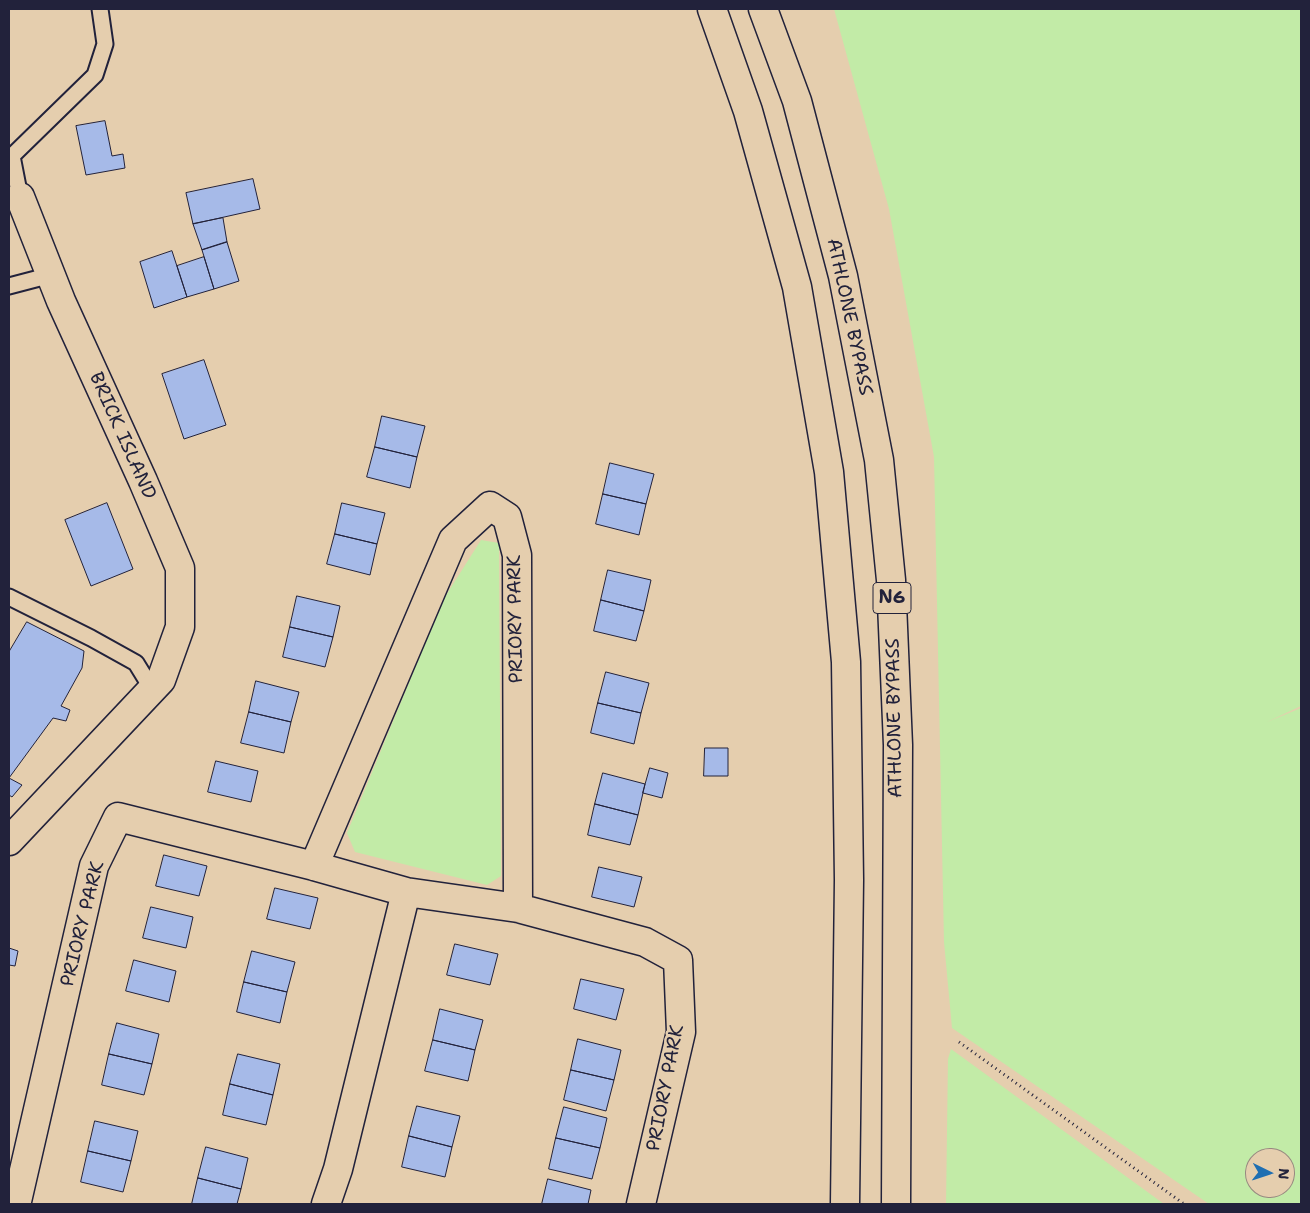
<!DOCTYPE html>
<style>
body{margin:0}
#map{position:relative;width:1310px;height:1213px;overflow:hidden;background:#e5ceae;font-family:"Shantell Sans",sans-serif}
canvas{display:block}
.frame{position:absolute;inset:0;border:10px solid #22223b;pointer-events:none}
.north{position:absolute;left:1245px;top:1148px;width:50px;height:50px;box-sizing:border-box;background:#e5ceae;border:1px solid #978980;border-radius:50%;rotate:94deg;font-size:14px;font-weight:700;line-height:20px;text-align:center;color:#22223b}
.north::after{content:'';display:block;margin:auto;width:18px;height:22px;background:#1f6fb2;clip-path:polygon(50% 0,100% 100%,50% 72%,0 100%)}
</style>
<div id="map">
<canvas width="1310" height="1213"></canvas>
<div class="frame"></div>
<div class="north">N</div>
</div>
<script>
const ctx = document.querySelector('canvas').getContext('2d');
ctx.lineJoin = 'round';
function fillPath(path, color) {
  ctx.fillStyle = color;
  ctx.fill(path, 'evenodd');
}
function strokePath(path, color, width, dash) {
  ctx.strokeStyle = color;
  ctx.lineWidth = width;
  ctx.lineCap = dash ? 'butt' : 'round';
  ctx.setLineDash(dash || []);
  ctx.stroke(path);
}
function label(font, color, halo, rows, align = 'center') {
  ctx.font = font + ' "Shantell Sans",sans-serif';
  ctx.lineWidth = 5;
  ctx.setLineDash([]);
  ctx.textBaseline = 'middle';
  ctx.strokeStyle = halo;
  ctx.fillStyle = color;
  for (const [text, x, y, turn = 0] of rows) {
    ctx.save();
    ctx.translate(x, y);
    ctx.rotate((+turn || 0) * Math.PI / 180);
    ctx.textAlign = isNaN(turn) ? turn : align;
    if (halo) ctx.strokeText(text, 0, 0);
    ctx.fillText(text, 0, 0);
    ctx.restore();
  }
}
fillPath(new Path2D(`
 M834 9H1301V706L1267 722 1301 708V1204H1209L952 1028 944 942 934 457 889 209ZM1255 1158H1285V1188H1255Z
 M481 540 499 543 501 876 487 885 355 852 347 833 443 600Z
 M951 1049 1164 1204H946L948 1059Z`), '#c2eba7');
const building = new Path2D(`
 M105 121 112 156 123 154 125 168 86 175 76 126Z
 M253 179 260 209 193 224 186 193Z
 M223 218 227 242 202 250 193 224Z
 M227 242 239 281 214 289 202 250Z
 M172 251 187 297 154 308 140 262Z
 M204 257 214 289 187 297 177 266Z
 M204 360 226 425 184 439 162 374Z
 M382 416 425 426 417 457 375 447Z
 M375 447 417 457 410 488 367 477Z
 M610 463 654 474 646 504 603 494Z
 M603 494 646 504 639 535 596 524Z
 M107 503 133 569 91 586 65 520Z
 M342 503 385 513 377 544 335 534Z
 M335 534 377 544 370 575 327 564Z
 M608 570 651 580 644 611 601 600Z
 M297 596 340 606 333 637 290 627Z
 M601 600 644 611 636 641 594 631Z
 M27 622 84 651 82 668 61 706 70 710 66 721 53 718 9 778 22 785 12 797 9 795V652Z
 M290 627 333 637 325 667 283 657Z
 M606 672 649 683 641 713 598 703Z
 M256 681 299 692 291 722 249 712Z
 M598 703 641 713 634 744 591 733Z
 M249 712 291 722 284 753 241 743Z
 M705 748H728V776H704Z
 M216 761 258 771 251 802 208 792Z
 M650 768 668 773 662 798 643 793Z
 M603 773 645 784 638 815 595 804Z
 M595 804 638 815 630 845 588 835Z
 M164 855 207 866 199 896 156 886Z
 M599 867 642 877 634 907 592 897Z
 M275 888 318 898 310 929 267 919Z
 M151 907 193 917 186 948 143 938Z
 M455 944 498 954 490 985 447 975Z
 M9 948 18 951 15 966 9 965Z
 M252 951 295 962 287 992 244 982Z
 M134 960 176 971 169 1002 126 991Z
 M581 979 624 989 616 1020 574 1009Z
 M244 982 287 992 280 1023 237 1012Z
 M440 1009 483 1020 475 1050 433 1040Z
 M117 1023 159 1034 152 1064 109 1054Z
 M578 1039 621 1050 614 1080 571 1070Z
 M433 1040 475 1050 468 1081 425 1071Z
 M109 1054 152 1064 144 1095 102 1085Z
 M238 1054 280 1064 273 1095 230 1084Z
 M571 1070 614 1080 606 1111 564 1100Z
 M230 1084 273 1095 266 1125 223 1115Z
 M417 1106 460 1116 452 1147 409 1136Z
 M564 1107 607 1118 600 1148 556 1138Z
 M95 1121 138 1131 131 1161 88 1151Z
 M409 1136 452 1147 445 1177 402 1167Z
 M556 1138 600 1148 592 1179 549 1169Z
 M206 1147 248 1158 241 1189 198 1178Z
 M88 1151 131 1161 123 1192 81 1182Z
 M198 1178 241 1189 237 1204H192Z
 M548 1179 591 1190 588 1204H542Z`);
fillPath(building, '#a6bae8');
strokePath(building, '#22223b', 1);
const lane = new Path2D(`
 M20 197 12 156 95 75 105 44 100 9
 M9 286 51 275
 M9 597 91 638 136 663 152 689`);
const street = new Path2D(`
 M9 841 161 680 180 627V568L143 481 61 301 20 197
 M314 866 453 540 490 506 507 517 517 555 518 908
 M406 892 518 908 645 942 678 960 681 1032 641 1204
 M17 1201 94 866 118 817 314 866 406 892 338 1169 326 1204`);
const highway = new Path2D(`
 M712 9 748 111 797 287 829 472 846 662 849 880 845 1204
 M763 9 797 101 843 276 879 460 891 580 898 745 896 1204`);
strokePath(lane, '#22223b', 19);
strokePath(street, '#22223b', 31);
strokePath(highway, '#22223b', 31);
strokePath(new Path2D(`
 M959 1042 1184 1204`), '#22223b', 3, [1, 4]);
strokePath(lane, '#e5ceae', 15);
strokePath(street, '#e5ceae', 28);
strokePath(highway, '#e5ceae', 28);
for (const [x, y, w] of [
 [892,598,38]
]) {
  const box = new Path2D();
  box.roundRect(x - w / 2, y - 15.5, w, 31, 4);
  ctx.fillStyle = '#e5ceae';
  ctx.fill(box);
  strokePath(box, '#22223b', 1);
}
label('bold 18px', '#22223b', null, [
 ["N6",892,598]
]);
label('19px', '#22223b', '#e5ceae', [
 ["ATHLONE BYPASS",849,317,78],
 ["BRICK ISLAND",122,436,66],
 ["PRIORY PARK",516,619,-91],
 ["ATHLONE BYPASS",895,718,-91],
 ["PRIORY PARK",83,924,-76],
 ["PRIORY PARK",666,1088,-79]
]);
</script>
